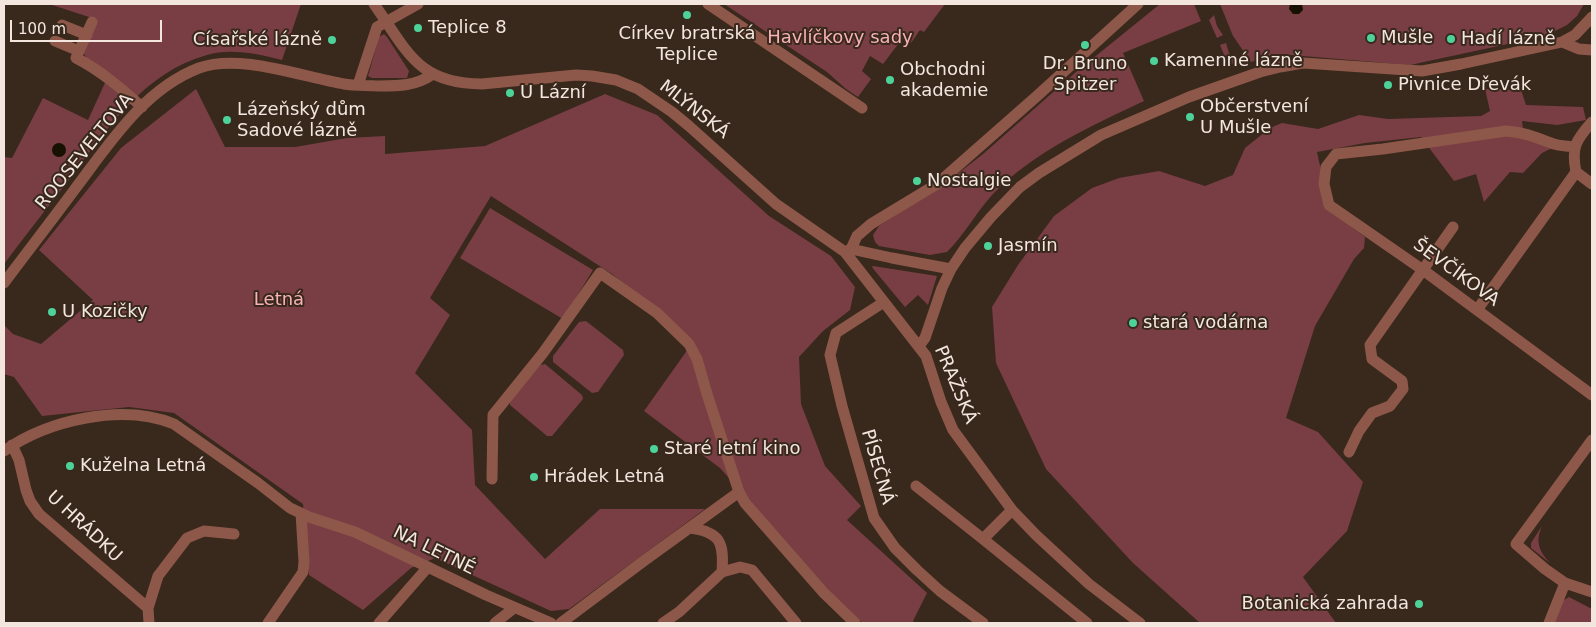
<!DOCTYPE html>
<meta charset="utf-8">
<style>
body{margin:0}
#map{position:relative;width:1596px;height:627px;overflow:hidden;background:#39281c;font-family:"DejaVu Sans",sans-serif}
canvas{display:block}
.frame{position:absolute;inset:0;border:5px solid #f2e6de;pointer-events:none}
.scale{position:absolute;left:10px;top:20px;width:152px;height:22px;box-sizing:border-box;border:2px solid #f2e6de;border-top:0;padding-left:6px;font-size:15px;line-height:18px;white-space:nowrap;color:#f2e6de;-webkit-text-stroke:4px #39281c;paint-order:stroke}
</style>
<div id="map">
<canvas width="1596" height="627"></canvas>
<div class="frame"></div>
<div class="scale">100 m</div>
</div>
<script>
const ctx = document.querySelector('canvas').getContext('2d');
ctx.lineJoin = 'round';
function fillPath(path, color) {
  ctx.fillStyle = color;
  ctx.fill(path, 'evenodd');
}
function strokePath(path, color, width, dash) {
  ctx.strokeStyle = color;
  ctx.lineWidth = width;
  ctx.lineCap = dash ? 'butt' : 'round';
  ctx.setLineDash(dash || []);
  ctx.stroke(path);
}
function label(font, color, halo, rows, align = 'center') {
  ctx.font = font + ' "DejaVu Sans",sans-serif';
  ctx.lineWidth = 4;
  ctx.setLineDash([]);
  ctx.textBaseline = 'middle';
  ctx.strokeStyle = halo;
  ctx.fillStyle = color;
  for (const [text, x, y, turn = 0] of rows) {
    ctx.save();
    ctx.translate(x, y);
    ctx.rotate((+turn || 0) * Math.PI / 180);
    ctx.textAlign = isNaN(turn) ? turn : align;
    if (halo) ctx.strokeText(text, 0, 0);
    ctx.fillText(text, 0, 0);
    ctx.restore();
  }
}
fillPath(new Path2D(`
 M49 4H301L282 60C258 54 231 48 207 55 144 72 106 130 69 180 47 208 25 236 4 264V157L12 158 43 98 88 120 109 74 87 59 84 54 94 26 89 17Z
 M724 4H945L924 32 920 30 911 43 902 39 883 64 870 56 862 71 871 79 858 97 846 89 827 72Z
 M1160 4H1194L1201 21 1123 53 1144 101C1091 126 1033 152 992 195 976 213 964 235 947 252L930 255 879 246 875 242 873 235 879 226 951 179 983 154 1076 72Z
 M1220 4H1584L1577 16 1567 25 1545 36 1410 65 1279 54 1251 62 1233 36Z
 M1214 15 1217 26 1223 35 1217 38 1209 20Z
 M384 34 387 37 409 71 407 78H372L368 76 379 37Z
 M1226 43 1229 53 1235 62 1232 64 1227 62 1220 45Z
 M196 89 225 147H295L347 138 385 136V154L485 146 605 94 657 115 769 216 831 256 855 287 850 310 823 331 799 357 801 404 825 466 861 506 847 520 927 593 913 621 915 623H863L848 612 720 468 644 411 693 342 612 274 491 196 430 298 450 315 415 373 472 430 475 485 545 559 600 509H705L569 609 551 611 435 558 411 568 363 610 309 575 303 504 174 413 129 407 42 416 14 377 4 374V325L13 334 41 344 93 300 39 250 121 148Z
 M1485 89 1521 90 1526 105 1583 107 1586 120 1557 125 1522 121 1524 136 1554 147 1542 153 1523 173 1510 172 1484 202 1476 174 1454 181 1421 137 1365 143 1317 152 1324 184V207L1365 237 1364 248 1354 259 1315 326 1286 418 1318 432 1363 482 1347 531 1303 577 1336 623H1200L1133 563 1046 469 996 363 992 307 1018 265 1054 216 1092 188 1119 178 1159 171 1205 186 1233 175 1245 148 1270 128 1282 123 1318 129 1359 115 1388 119 1481 116 1490 111Z
 M490 208 593 270 563 319 460 258Z
 M873 266 937 276 928 305 918 295 905 307 875 271 872 267Z
 M586 321 623 350 624 355 598 392 592 393 553 362V356L579 322Z
 M545 364 582 395 583 399 552 436H547L510 405V401L540 365Z
 M1542 526C1535 542 1539 551 1550 563L1531 548V543Z
 M1569 597 1592 609V623H1553L1562 601Z`), '#783e43');
fillPath(new Path2D(`
 M1290 4H1302L1303 10 1299 14H1293L1289 9Z
 M52 150a7 7 0 1 1 14 0a7 7 0 1 1-14 0Z`), '#161100');
strokePath(new Path2D(`
 M374 4C407 50 417 84 482 84L576 75 592 76 616 80 638 89 672 112 689 126 776 204 845 252 926 356 941 402 953 430 1012 510 1036 535 1089 584 1140 623
 M708 4 862 108
 M92 22 76 58C100 70 122 89 142 107
 M62 25 87 35
 M55 41 79 51
 M1562 42 1579 49 1592 50
 M358 85 377 27 418 4
 M1574 147C1567 146 1558 146 1551 143 1535 137 1523 132 1506 131L1383 149 1336 154 1326 167 1324 184 1329 205 1423 270 1592 395
 M1576 172C1571 147 1576 140 1592 122
 M1576 172 1592 184
 M851 249 857 236 871 224 937 184 1037 96 1138 4
 M845 252 851 249 892 258 951 269
 M4 283C28 251 52 220 75 189 109 144 144 89 199 68 240 53 302 77 344 84 355 86 367 85 379 86 399 86 416 86 433 74
 M884 302 836 333 830 355 842 406 874 518 895 548 917 570 940 591 983 623
 M1477 310 1576 172
 M919 346 925 338 942 288 951 269 965 248 991 217 1020 187 1039 173 1101 135 1189 97 1260 72 1280 67 1303 63 1422 71 1461 64 1562 42 1575 35 1592 17
 M1592 440 1516 544 1545 569 1565 583 1592 592
 M12 445 19 460 26 490 30 501 39 514 148 608 149 623
 M4 451C48 420 122 403 174 424L258 483 290 508 309 517 355 532 486 595 551 623
 M1349 452 1359 431 1372 413 1390 406 1403 389 1402 381 1372 359 1370 345 1453 227
 M492 479 493 415 543 353 600 273 657 313 689 344 697 359 707 394 739 492 745 503 824 593 855 623
 M916 486 983 539 1012 510
 M983 539 1087 623
 M722 572 740 567 752 570 796 623
 M148 608 158 576 187 538 204 531 234 534
 M268 623 303 572 304 562 301 513
 M379 623 428 567
 M495 623 514 608
 M561 623 645 560 739 492
 M663 623 679 612 722 572C724 543 721 532 690 528
 M1549 623 1565 583`), '#8d5849', 11);
for (const [x, y, r, color] of [
 [687,15,5,"#4dd39a"],
 [418,28,5,"#4dd39a"],
 [1371,38,5,"#4dd39a"],
 [1451,39,5,"#4dd39a"],
 [332,40,5,"#4dd39a"],
 [1085,45,5,"#4dd39a"],
 [1154,61,5,"#4dd39a"],
 [890,80,5,"#4dd39a"],
 [1388,85,5,"#4dd39a"],
 [510,93,5,"#4dd39a"],
 [1190,117,5,"#4dd39a"],
 [227,120,5,"#4dd39a"],
 [917,181,5,"#4dd39a"],
 [988,246,5,"#4dd39a"],
 [52,312,5,"#4dd39a"],
 [1133,323,5,"#4dd39a"],
 [654,449,5,"#4dd39a"],
 [70,466,5,"#4dd39a"],
 [534,477,5,"#4dd39a"],
 [1419,604,5,"#4dd39a"]
]) {
  const dot = new Path2D();
  dot.arc(x, y, r, 0, 2 * Math.PI);
  ctx.fillStyle = color;
  ctx.fill(dot);
  strokePath(dot, '#39281c', 2);
}
label('18px', '#f2e6de', '#39281c', [
 ["Teplice 8",428,28],
 ["Církev bratrská",687,34,"center"],
 ["Teplice",687,55,"center"],
 ["Mušle",1381,38],
 ["Hadí lázně",1461,39],
 ["Císařské lázně",322,40,"right"],
 ["Kamenné lázně",1164,61],
 ["Dr. Bruno",1085,64,"center"],
 ["Spitzer",1085,85,"center"],
 ["Obchodni",900,70],
 ["akademie",900,91],
 ["Pivnice Dřevák",1398,85],
 ["U Lázní",520,93],
 ["Občerstvení",1200,107],
 ["U Mušle",1200,128],
 ["Lázeňský dům",237,110],
 ["Sadové lázně",237,131],
 ["Nostalgie",927,181],
 ["Jasmín",998,246],
 ["U Kozičky",62,312],
 ["stará vodárna",1143,323],
 ["Staré letní kino",664,449],
 ["Kuželna Letná",80,466],
 ["Hrádek Letná",544,477],
 ["Botanická zahrada",1409,604,"right"]
], 'left');
label('18px', '#f7b2b6', '#39281c', [
 ["Havlíčkovy sady",840,38],
 ["Letná",279,300]
]);
label('18px', '#f2e6de', '#39281c', [
 ["MLÝNSKÁ",694,110,38],
 ["ROOSEVELTOVA",85,152,-51],
 ["ŠEVČÍKOVA",1456,273,36],
 ["PRAŽSKÁ",955,385,67],
 ["PÍSEČNÁ",877,467,74],
 ["U HRÁDKU",84,527,43],
 ["NA LETNÉ",434,551,26]
]);
</script>
